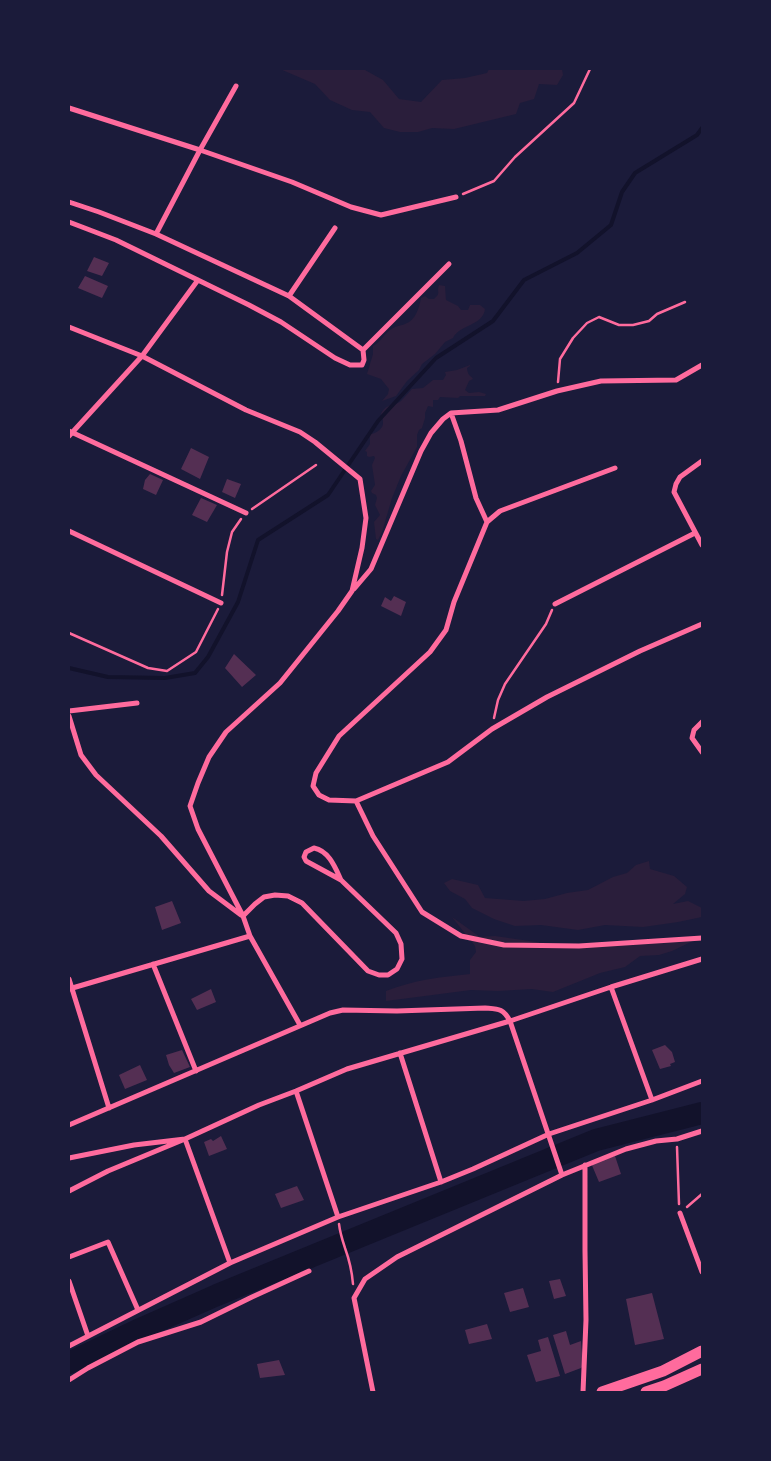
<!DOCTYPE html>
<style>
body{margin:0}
#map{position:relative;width:771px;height:1461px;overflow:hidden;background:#1b1b3a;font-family:"PT Serif",serif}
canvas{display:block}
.frame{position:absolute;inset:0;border:70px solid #1b1b3a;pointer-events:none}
</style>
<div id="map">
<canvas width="771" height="1461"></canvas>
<div class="frame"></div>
</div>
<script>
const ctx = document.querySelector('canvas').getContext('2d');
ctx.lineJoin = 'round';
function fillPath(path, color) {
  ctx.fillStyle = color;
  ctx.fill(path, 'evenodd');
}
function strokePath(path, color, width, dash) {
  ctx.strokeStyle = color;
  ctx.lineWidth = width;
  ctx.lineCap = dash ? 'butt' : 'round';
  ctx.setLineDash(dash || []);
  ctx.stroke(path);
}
fillPath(new Path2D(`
 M280 69 365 70 383 80 399 99 421 102 442 80 465 78 487 73 489 69H562L563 75 557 85 539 84 534 99 520 103 516 114 454 129 432 128 418 132H400L384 128 370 112 352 110 330 100 315 84Z
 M439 285 445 286 446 300 458 306 461 310H468L470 305H480L485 309C483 326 460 324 453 338L445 342 435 354 422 364 419 370 407 381 396 396 382 401 388 394 389 389 381 379 367 374 373 354V346C381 342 383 335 390 330 395 326 400 326 405 324 416 320 419 308 421 298L425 296 429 299H434C442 292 436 293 439 285Z
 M470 365V366L467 368C468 377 471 375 473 379L469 381 465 390 469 393 479 392 486 394 485 396H460L458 398 440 397 438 400H433V407L428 406 425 413V418L422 428 419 430 417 435V447L401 476 392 498 382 532 378 540 376 539 374 522 380 515 375 505 377 498 376 495 372 493 371 491 375 485 372 465 375 458 374 456 369 457 367 456V452L365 451 370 444V434C376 434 384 428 383 422 383 419 382 416 381 414 386 403 393 407 401 401 405 397 408 393 412 389L423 388 433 380H443L446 375 445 372 457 370Z
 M649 861 650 869 674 876 687 887 685 894 673 904 688 901 702 908V917L678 922 643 927 605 925 578 930 541 925 515 926 494 919 472 908 465 899 450 891 444 883 452 879 478 885 485 898 524 901 545 899 567 893 588 890 613 877 627 873 636 865Z
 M452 917 480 937 495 936 550 944 607 946 695 940 672 951 659 955 640 956 625 967 600 973 553 992 532 989 498 991 471 990 386 1001V991C414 980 440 977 470 974V960L476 952 475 946Z`), '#2a1e3b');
strokePath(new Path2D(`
 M69 668 108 677 165 678 195 673 208 657 238 602 258 540 328 495 378 421 436 358 493 321 524 280 577 253 611 225 622 192 635 173 697 135 702 128`), '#12122b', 4);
strokePath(new Path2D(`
 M69 1363 140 1329 217 1295 596 1140 702 1113`), '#12122b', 22);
fillPath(new Path2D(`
 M94 257 109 263 102 276 87 271Z
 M85 276 108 286 102 298 78 288Z
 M191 448 209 457 200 479 181 469Z
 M150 474 163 480 156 495 143 489 145 480Z
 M227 479 241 484 235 498 222 492Z
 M201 498 217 505 207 522 192 515Z
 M394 596 406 602 401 616 381 606 385 597 391 601Z
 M234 654 256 675 242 687 225 668Z
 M172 901 181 923 162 930 155 907Z
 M211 989 216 1002 197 1010 191 999Z
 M665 1045 672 1052 675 1062 670 1064 671 1066 660 1069 652 1050Z
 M182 1050 190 1067 174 1073 169 1065 166 1055Z
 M140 1065 147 1080 125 1089 119 1075Z
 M221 1136 227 1149 209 1156 204 1142 211 1139 213 1141Z
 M615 1156 621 1174 599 1182 591 1163Z
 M297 1186 304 1200 281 1208 275 1194Z
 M560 1279 566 1296 554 1299 549 1281Z
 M523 1288 529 1307 510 1312 504 1293Z
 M652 1293 664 1339 635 1345 626 1299Z
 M487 1324 492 1339 469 1344 465 1330Z
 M566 1331 570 1345 581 1341 583 1366 581 1368 565 1374 553 1335Z
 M548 1337 560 1376 536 1382 527 1355 541 1351 538 1340Z
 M279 1360 285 1375 260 1378 257 1364Z`), '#542f53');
strokePath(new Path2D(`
 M463 194 494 181 515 157 574 103 590 69
 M558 382 560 359 573 338 587 323 599 317 619 325H633L649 321 657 314 685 302
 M252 509 316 465
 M222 595 227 552 232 532 241 519
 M69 633 148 668 167 671 196 652 218 609
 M494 718 498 700 505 684 546 624 552 610
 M677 1147 679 1204
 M687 1207 702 1194
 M339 1224C340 1233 342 1239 345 1248 349 1259 352 1272 353 1284`), '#ff6b9d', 2.5);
strokePath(new Path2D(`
 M69 108 200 150 292 182 351 207 381 215 456 197
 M69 202 99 212 156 234 289 296 363 350 364 360 362 365H350L335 358 281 322 249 305 116 240 69 222
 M156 234 200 150 236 86
 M289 296 335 228
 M69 327 142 356 246 410 300 432 315 442 360 479 366 518 362 548 352 591 338 611 280 683 226 732 209 757 198 783 190 806 198 829 243 916 250 936 300 1025
 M363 350 449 264
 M451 413 461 441 476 498 487 522
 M69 431 246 513
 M69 436 142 356 198 280
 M702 461 680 477 676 484 674 492 702 545
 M615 468 500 511 487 522 454 602 446 630 430 652 339 736 316 773 313 786 319 795 329 800 356 801 448 762 492 729 547 697 640 651 702 624
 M69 531 221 603
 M354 589 371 569 421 451 431 433 443 419 451 413 498 410 557 391 601 381 676 380 702 365
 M555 604 695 533
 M69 711 137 703
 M69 716 81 755 96 775 161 836 209 891 241 915
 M702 722 694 730 692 738 702 752
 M356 801 373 836 422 912 461 936 504 945 579 946 702 938
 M243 916 255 904 264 897 275 895 288 896 302 903 368 971 379 975H388L397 969 402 959 401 944 396 933 341 880 306 861 304 857 306 852 314 848C329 851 335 867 341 880
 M153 964 196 1071
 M69 979 109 1108
 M611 987 652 1100
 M69 989 250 936
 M400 1053 441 1182
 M296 1091 338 1217
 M69 1125 330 1013 343 1010 397 1011 485 1008C498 1009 503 1008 510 1021L562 1175 397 1257 365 1279 354 1298 373 1392
 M69 1158 134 1145 185 1139 230 1263
 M562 1175 626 1149 656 1141 677 1139 702 1131
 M69 1191 108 1171 185 1139 259 1105 296 1091 347 1069 510 1021 611 987 702 959
 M680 1213 702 1272
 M69 1257 108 1242 138 1310
 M69 1281 88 1336
 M69 1346 230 1263 338 1217 441 1182 473 1169 549 1134 652 1100 702 1081
 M69 1380 88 1368 138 1342 201 1322 252 1297 309 1271
 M583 1392 586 1320 585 1251V1165`), '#ff6b9d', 5);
strokePath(new Path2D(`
 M602 1392 663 1371 702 1351
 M646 1392 664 1386 702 1369`), '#ff6b9d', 11);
</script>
